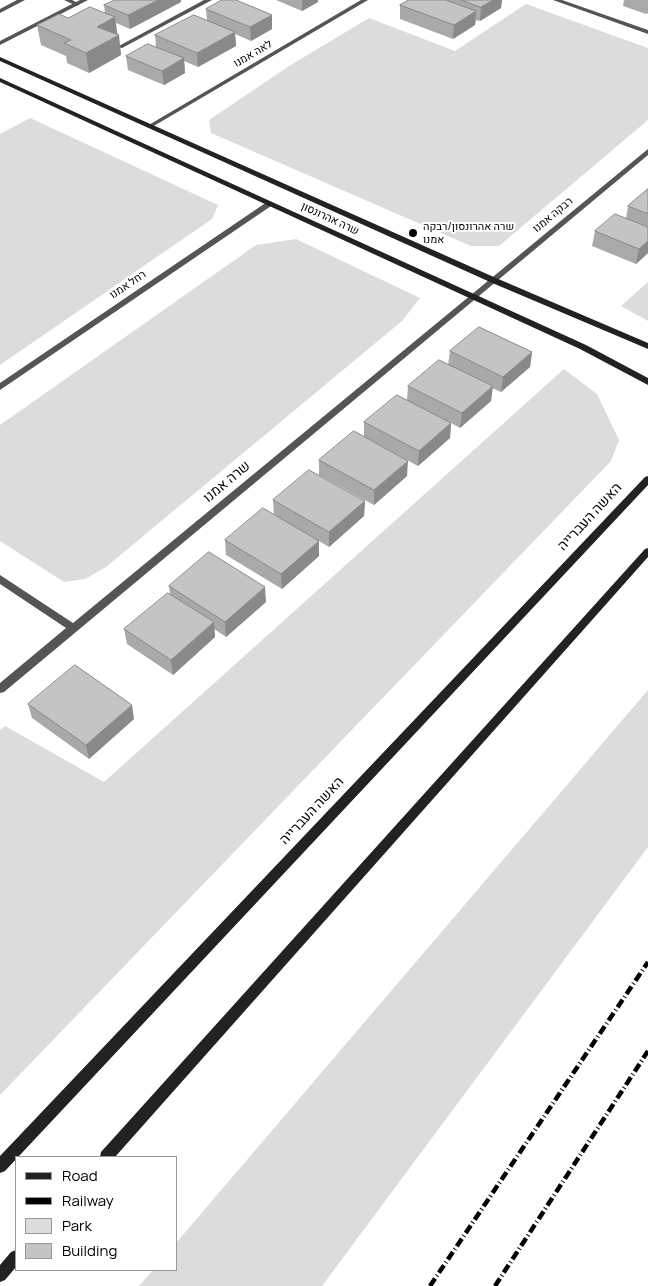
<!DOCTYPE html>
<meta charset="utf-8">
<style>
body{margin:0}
#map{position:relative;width:648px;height:1286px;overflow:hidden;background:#fff;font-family:Manrope,sans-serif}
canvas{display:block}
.legend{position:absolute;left:15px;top:1156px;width:162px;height:115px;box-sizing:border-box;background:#fff;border:1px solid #999;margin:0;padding:6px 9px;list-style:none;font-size:15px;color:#000}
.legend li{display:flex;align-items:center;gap:10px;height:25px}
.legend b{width:25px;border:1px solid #999}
</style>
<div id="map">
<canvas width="648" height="1286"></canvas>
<ul class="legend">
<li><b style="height:6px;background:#222"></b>Road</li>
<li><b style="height:6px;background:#000"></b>Railway</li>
<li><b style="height:14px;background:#dcdcdc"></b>Park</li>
<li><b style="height:14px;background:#c4c4c4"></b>Building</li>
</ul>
</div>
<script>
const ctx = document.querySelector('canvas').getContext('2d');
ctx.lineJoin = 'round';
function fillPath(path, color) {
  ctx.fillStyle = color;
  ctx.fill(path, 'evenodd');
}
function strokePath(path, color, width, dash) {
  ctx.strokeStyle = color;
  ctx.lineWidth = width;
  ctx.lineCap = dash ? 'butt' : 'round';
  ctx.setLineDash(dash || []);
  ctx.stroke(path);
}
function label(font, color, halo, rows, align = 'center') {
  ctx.font = font + ' Manrope,Heebo,sans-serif';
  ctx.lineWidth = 4;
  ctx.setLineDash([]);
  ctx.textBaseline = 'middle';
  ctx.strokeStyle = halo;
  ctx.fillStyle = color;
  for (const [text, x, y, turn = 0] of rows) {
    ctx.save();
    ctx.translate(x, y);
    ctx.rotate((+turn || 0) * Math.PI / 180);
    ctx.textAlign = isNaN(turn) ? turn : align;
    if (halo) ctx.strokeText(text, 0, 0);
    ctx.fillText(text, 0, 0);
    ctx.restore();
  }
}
fillPath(new Path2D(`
 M526 4 648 48V120L499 246H471L211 133 209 120 289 66 369 18 455 51Z
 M30 118 218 205 212 219 0 365V134Z
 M296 239 420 298 402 321 106 567 85 579 64 582 0 541V425L256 245Z
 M648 282V321L621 306Z
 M564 369 597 394 619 440 611 461 0 1095V730L5 726 104 782Z
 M648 690V847L322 1286H139L153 1270H176V1243Z`), '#dcdcdc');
fillPath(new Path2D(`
 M17 0H25L0 13V9Z
 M64 0H72L80 4 77 6Z
 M204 0H212L122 48 117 47Z`), '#555');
fillPath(new Path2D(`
 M80 0H88L0 45V41Z
 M361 0H368L152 127 147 126Z
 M553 0H562L648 30V34Z
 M648 149V155L4 692 0 693V683L66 628 0 584V575L73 623Z
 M267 202 274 204 0 390V383Z`), '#555');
fillPath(new Path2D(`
 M0 57 496 278 648 343V349L490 282 0 61Z
 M0 78 586 345 648 378V385L580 349 0 82Z
 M648 476V485L5 1171 0 1173V1156L645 477Z
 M648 548V557L115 1157H100L101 1152 645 549Z
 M16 1250V1267L5 1280 0 1282V1265L11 1252Z`), '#222');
strokePath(new Path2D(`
 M430 1286 648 962
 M495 1286 648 1051`), '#000', 4.5, [9, 3, 1, 3]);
fillPath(new Path2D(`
 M276 0H318V2L302 11Z
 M409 0H502L501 8 480 21 476 20 475 25 453 39 400 19V5Z
 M624 0H648V13L646 14 623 6Z
 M181 2 130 29 116 23 121 55 89 73 67 63 66 56 41 45 37 25 68 18 105 13 104 5Z
 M206 9 272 15V29L251 41 235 34 236 46 198 67 184 61 185 73 164 85 128 70 126 56 156 47 155 35 207 20Z
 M648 189V253L636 264 592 246 595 231 626 218 628 206Z
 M450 351 532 352 530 367 501 392 492 388 491 401 460 428 451 423 450 438 418 466 364 437V422L407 400 408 386 448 365Z
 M319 460 407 476 374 505 319 475Z
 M273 500 365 501 364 516 329 547 319 541V556L282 589 226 555 225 540 274 514Z
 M169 586 266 602 226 637 214 629 215 637 173 675 127 644 124 629 170 594Z
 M28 704 134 719 89 759 32 718Z`), '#a9a9a9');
fillPath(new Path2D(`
 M158 0H181V2L130 29 128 15Z
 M302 0H318V2L302 11Z
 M493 0H502L501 8 480 21 481 7Z
 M476 11 475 25 453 39 454 25Z
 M272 15V29L251 41 250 27Z
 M115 17 117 36 119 35 121 55 89 73 86 53 97 27Z
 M235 32 236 46 198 67 197 53Z
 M184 58 185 73 164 85 162 71Z
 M648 241V253L636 264 639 249Z
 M532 352 530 367 501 392 503 377Z
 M493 386 491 401 460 428 462 413Z
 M451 423 450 438 418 466 419 451Z
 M408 461 407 476 374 505V490Z
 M365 501 364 516 329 547V532Z
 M319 541V556L282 589 281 574Z
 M265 587 266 602 226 637 225 622Z
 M214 622 215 637 173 675 171 660Z
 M132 705 134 719 89 759 86 745Z`), '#898989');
const building = new Path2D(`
 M115 0H158L128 15 104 5Z
 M222 0H236L272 15 250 27 206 9Z
 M409 0H446L476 11 454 25 400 5Z
 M461 0H493L481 7Z
 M90 7 115 17 97 27 119 35 86 53 64 43 71 40 37 25 59 14 68 18Z
 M194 15 235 32 197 53 155 35Z
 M148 44 184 58 162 71 126 56Z
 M648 189V214L628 206Z
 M615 214 648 227V241L639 249 595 231Z
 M479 327 532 352 503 377 450 351Z
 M439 360 493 386 462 413 408 386Z
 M397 395 451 423 419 451 364 422Z
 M354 431 408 461 374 490 319 460Z
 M309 470 365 501 329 532 273 500Z
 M263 508 319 541 281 574 225 540Z
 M209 552 265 587 225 622 169 586Z
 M168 593 214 622 171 660 124 629Z
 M75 665 132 705 86 745 28 704Z`);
fillPath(building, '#c4c4c4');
strokePath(building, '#898989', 1);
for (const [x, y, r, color] of [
 [413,233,5,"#000"]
]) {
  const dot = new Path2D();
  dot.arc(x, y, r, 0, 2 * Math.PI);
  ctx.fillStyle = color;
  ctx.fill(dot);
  strokePath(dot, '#fff', 2);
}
label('11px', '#000', '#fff', [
 ["לאה אמנו",253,54,-30],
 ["רבקה אמנו",553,215,-40],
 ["שרה אהרונסון",330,219,25],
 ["רחל אמנו",128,285,-34]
]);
label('11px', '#000', '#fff', [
 ["שרה אהרונסון/רבקה",423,227],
 ["אמנו",423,240]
], 'left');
label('14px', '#000', '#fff', [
 ["שרה אמנו",227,482,-40],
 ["האשה העברייה",590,517,-47],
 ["האשה העברייה",312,811,-47]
]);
</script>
